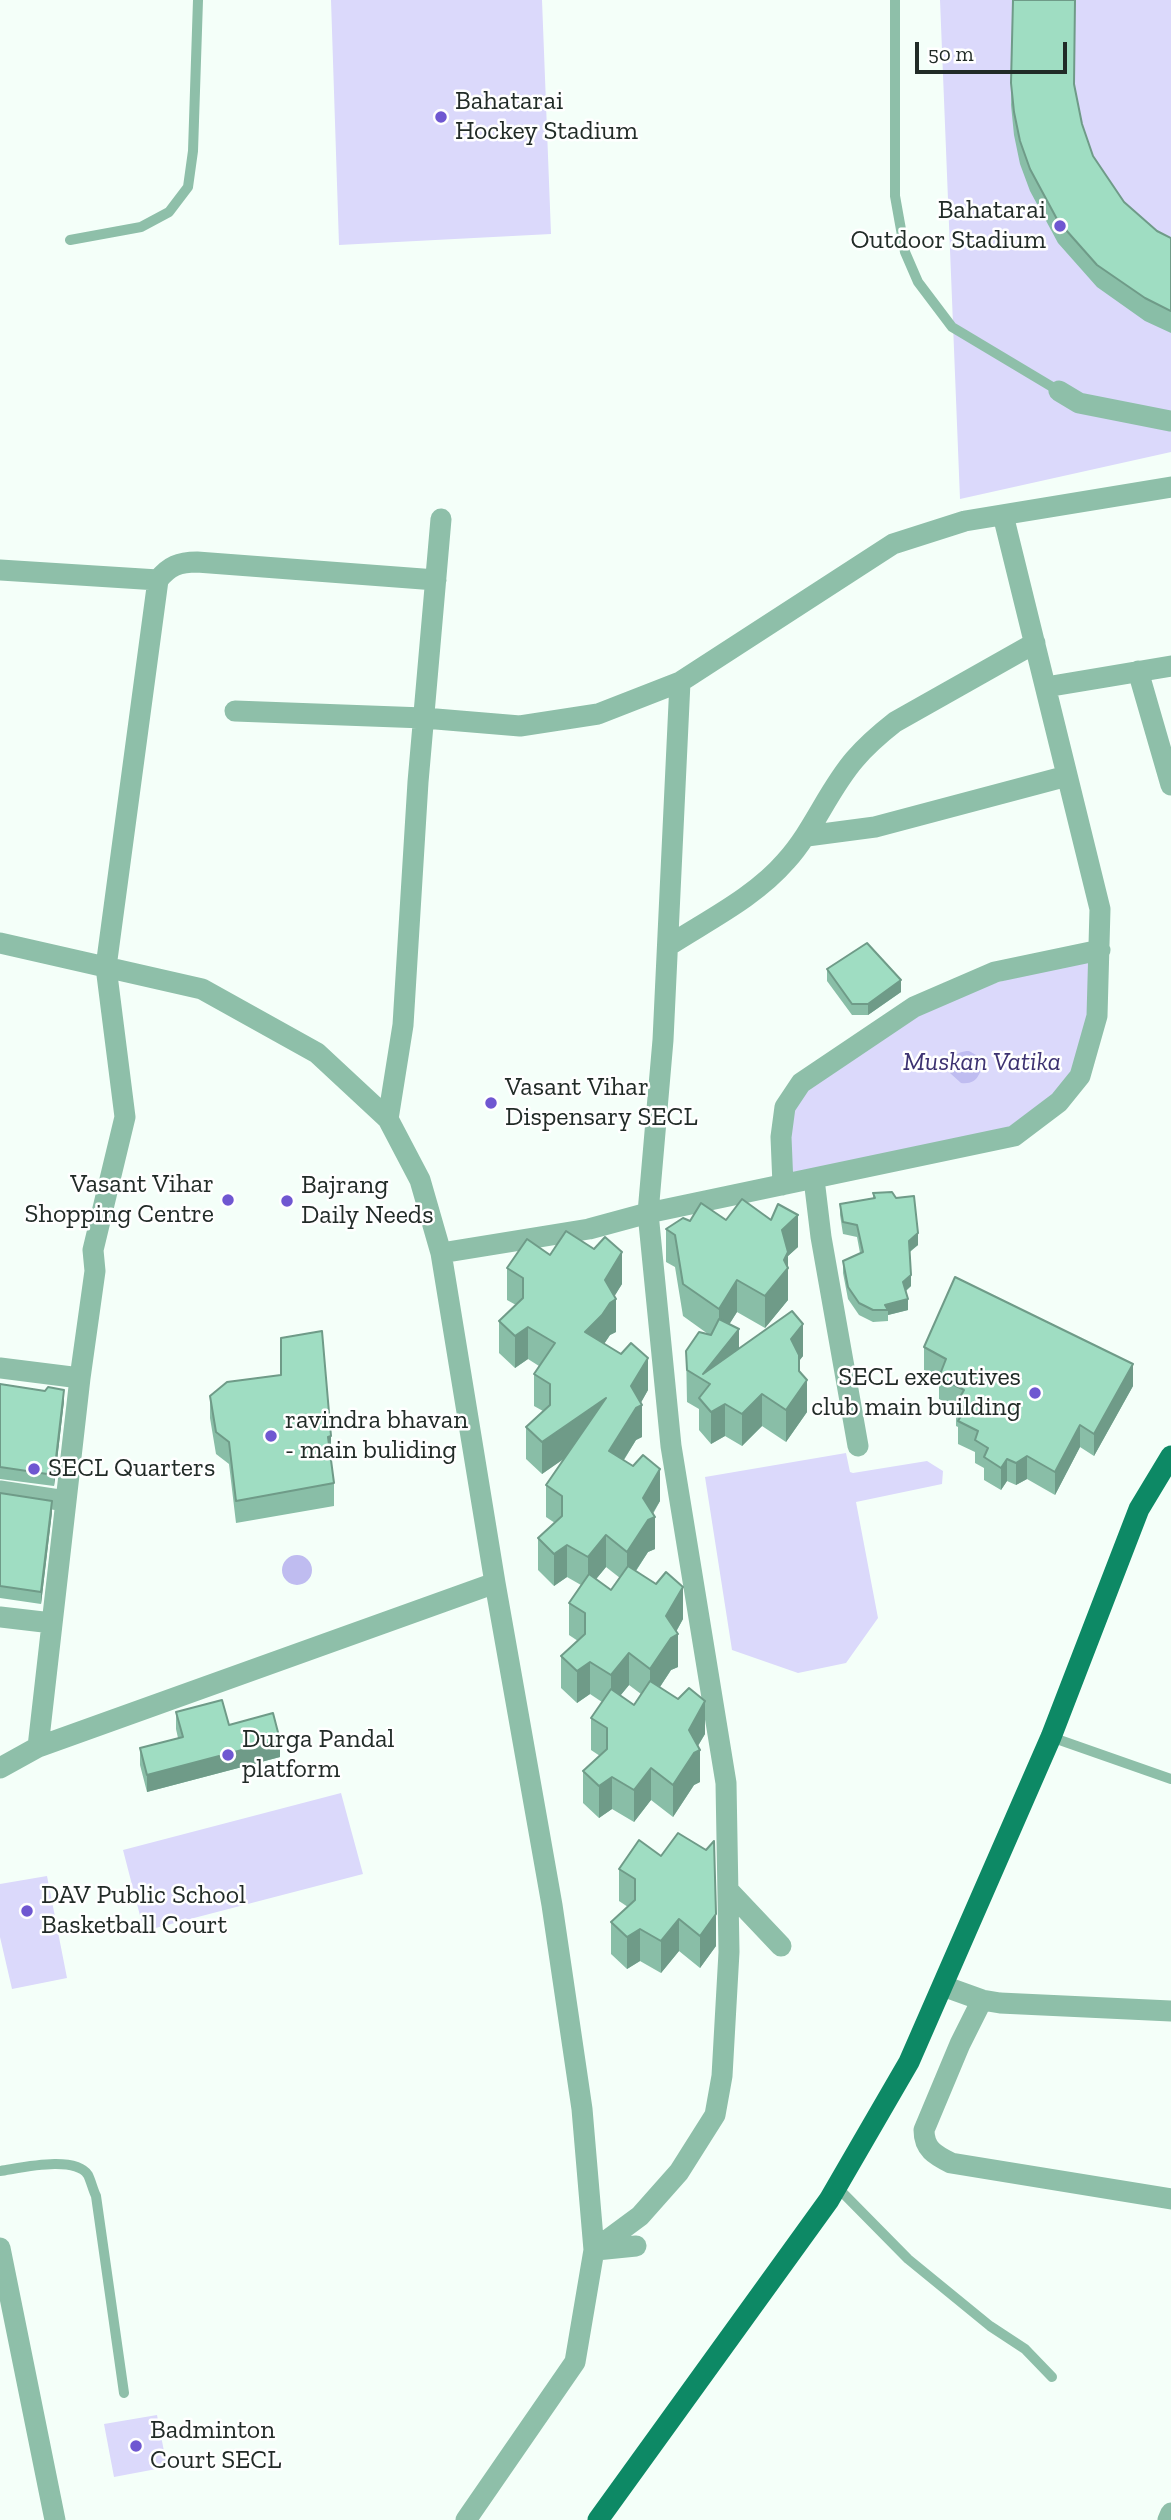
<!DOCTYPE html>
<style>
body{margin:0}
#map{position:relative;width:1171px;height:2520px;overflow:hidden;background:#f4fff9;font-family:"Zilla Slab",serif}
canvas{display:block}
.scale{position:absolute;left:915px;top:42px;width:152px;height:32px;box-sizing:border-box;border:4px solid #212b27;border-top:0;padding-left:9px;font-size:21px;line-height:24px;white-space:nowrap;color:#212b27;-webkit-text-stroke:5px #fff;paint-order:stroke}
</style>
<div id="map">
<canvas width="1171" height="2520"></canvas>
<div class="scale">50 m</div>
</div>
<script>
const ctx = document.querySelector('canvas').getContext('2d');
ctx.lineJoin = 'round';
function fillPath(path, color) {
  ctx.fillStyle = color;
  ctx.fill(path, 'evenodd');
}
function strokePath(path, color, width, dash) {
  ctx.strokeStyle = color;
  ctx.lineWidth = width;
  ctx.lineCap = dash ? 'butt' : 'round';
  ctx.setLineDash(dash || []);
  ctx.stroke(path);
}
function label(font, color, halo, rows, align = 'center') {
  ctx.font = font + ' "Zilla Slab",serif';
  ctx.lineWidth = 5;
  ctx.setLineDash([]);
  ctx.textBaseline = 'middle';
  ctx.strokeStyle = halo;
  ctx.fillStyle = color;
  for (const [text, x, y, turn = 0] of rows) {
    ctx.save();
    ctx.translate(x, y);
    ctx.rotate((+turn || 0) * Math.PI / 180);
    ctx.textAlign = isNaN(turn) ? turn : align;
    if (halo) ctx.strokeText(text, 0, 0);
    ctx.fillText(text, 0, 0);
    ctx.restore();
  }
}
fillPath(new Path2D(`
 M331 0H542L551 234 339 245Z
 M940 0H1171V452L960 499Z
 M1097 953 1080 1076 1035 1122 783 1185 785 1107 914 1007Z
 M846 1453 850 1472 853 1473 927 1461 943 1471 942 1484 856 1502 878 1618 846 1663 798 1673 732 1650 705 1477Z
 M341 1793 363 1874 144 1931 123 1850Z
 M47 1876 67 1978 12 1989 0 1937V1884Z
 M157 2415 167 2467 114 2477 104 2424Z`), '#dbd9fb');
fillPath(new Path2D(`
 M969 1051 985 1060C979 1073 979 1085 961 1083L950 1073C950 1060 955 1051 969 1051Z
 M282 1570a15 15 0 1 1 30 0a15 15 0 1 1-30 0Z`), '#bfbcf0');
strokePath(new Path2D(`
 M895 0V196L905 252 918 282 952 327 1059 391
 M70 240 141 227 169 212 188 187 193 151 198 0
 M1051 1737 1171 1779
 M0 2171C21 2168 75 2155 88 2175 91 2181 93 2190 96 2196L124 2393
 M836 2186 908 2259 990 2326 1025 2349 1052 2377`), '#8ebfa9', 10);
strokePath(new Path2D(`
 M1059 391 1079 403 1170 421
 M0 570 158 580
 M1138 671 1171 785
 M1046 687 1171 666
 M235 711 424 718 520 726 598 714 680 682 893 544 965 521 1171 487
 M807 836 875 827 1067 776
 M0 943 202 989 317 1053 388 1119 420 1180 441 1253 495 1583 552 1905 582 2109 594 2250 575 2362 466 2520
 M668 946C708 920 755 897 786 861 814 830 828 790 855 759 867 745 881 733 895 722L1035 643
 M388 1119 403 1025 418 782 441 519
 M814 1179 821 1237 858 1446
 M783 1185 781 1137 785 1107 801 1083 914 1007 995 972 1100 950
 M441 1253 589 1229 648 1213 1014 1136 1059 1102 1080 1076 1097 1016 1100 909 1003 515
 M0 1368 80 1378 38 1747
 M80 1378 95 1271 93 1250 125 1117 106 967 158 580C169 566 179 562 197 562L436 580
 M0 1491 66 1501
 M0 1617 52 1623
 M0 1768 38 1747 495 1583
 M728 1890 781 1946
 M943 1986 982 2000 1000 2003 1171 2011
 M982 2000 960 2044 924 2130C924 2149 935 2155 951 2163L1171 2199
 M0 2248 55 2520
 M594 2250 640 2216 679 2172 715 2115 722 2076 729 1952 726 1783 671 1446 648 1213 663 1040 680 682
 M596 2250 636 2246
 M1168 2520 1171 2513`), '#8ebfa9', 21);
strokePath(new Path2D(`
 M598 2520 829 2200 909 2062 1051 1737 1139 1509 1171 1456`), '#0d8965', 21);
fillPath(new Path2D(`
 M1013 0 1074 86 1082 124 1093 156 1124 202 1157 231 1171 238V333L1145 321 1097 287 1058 243 1030 191 1020 164 1014 135 1011 105Z
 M827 969 901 992 868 1015H852L827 981Z
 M873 1193 918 1245 910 1252 911 1286 906 1291 908 1310 888 1315V1321L873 1322 859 1315 848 1299 843 1273V1261L860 1253 857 1237 843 1234 840 1215V1204L873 1198Z
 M726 1220 798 1247 788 1256V1300L765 1328 737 1312 729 1324 739 1348 803 1356 799 1361V1371L807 1412 786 1442 762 1426 742 1446 725 1436 711 1444 699 1430V1409L687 1402 686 1351 708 1334 683 1316 675 1267 666 1262V1229L690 1221Z
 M550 1255 622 1284 614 1296 616 1332 610 1335 604 1344 648 1390 641 1402 642 1437 636 1440 624 1460 660 1501 653 1514 655 1549 648 1552 636 1571 683 1619 676 1632 678 1667 671 1670 660 1687 705 1734 698 1746 700 1782 694 1785 673 1817 651 1800 634 1822 612 1809 599 1818 583 1803V1771L600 1756 591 1750V1718L602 1702 590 1694 577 1703 561 1688V1656L578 1641 569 1635V1603L581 1585 567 1577 554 1586 538 1570V1538L555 1523 546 1517V1485L564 1458 542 1474 526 1459V1427L543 1411 534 1406V1374L539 1366 528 1359 515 1368 499 1353V1321L516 1305 507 1300V1268ZM606 1567 620 1578 611 1590 596 1579ZM629 1685 641 1694 634 1705 620 1696Z
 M924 1347 1133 1386 1094 1456 1080 1447 1055 1495 1027 1479 1016 1485 1007 1481 1001 1490 984 1480V1468L975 1463V1452L958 1444V1427L956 1426V1408L939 1399V1378L924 1370Z
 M281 1375 331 1459 334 1483V1506L236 1523 229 1464 216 1454 210 1418V1396Z
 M0 1384 64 1401 54 1486 0 1479Z
 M0 1493 52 1512 41 1604 0 1598Z
 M176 1712 280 1757 147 1792 140 1765V1748L178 1738 176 1729Z
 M639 1840 716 1946 700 1968 679 1951 661 1973 640 1961 627 1969 611 1954V1922L628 1907 619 1901V1869Z`), '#89bea7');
fillPath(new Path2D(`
 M901 980V992L868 1015V1004Z
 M798 1215V1247L788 1256V1300L765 1328V1296L782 1230Z
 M918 1233V1245L909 1252V1241Z
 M622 1252V1284L611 1302 616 1299V1332L610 1335 602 1347 585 1332 605 1280Z
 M911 1275V1286L903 1293V1282Z
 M737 1280V1312L719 1341V1309Z
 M908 1299V1310L888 1315V1310L885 1305Z
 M803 1324V1356L791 1371V1339Z
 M528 1327V1359L515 1368V1336Z
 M739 1329V1361L710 1384 703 1374Z
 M648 1358V1390L638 1408 642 1405V1437L636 1440 609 1483V1451L631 1386Z
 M1133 1364V1386L1094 1456V1434Z
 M807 1380V1412L786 1442V1410Z
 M64 1390V1401L54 1486V1475Z
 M762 1394V1426L742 1446V1414Z
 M606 1398V1430L542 1474V1442Z
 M725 1404V1436L711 1444V1412Z
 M1080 1425V1447L1055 1495V1472Z
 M331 1436V1459L328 1437Z
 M1027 1456V1479L1016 1485V1463Z
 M1007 1459V1481L1001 1490V1468Z
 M660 1469V1501L649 1519 655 1517V1549L648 1552 627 1584V1552L643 1498Z
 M52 1501V1512L41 1604V1592Z
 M606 1535V1567L588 1589V1557Z
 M567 1545V1577L554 1586V1554Z
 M683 1587V1619L673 1637 678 1634V1667L671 1670 650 1702V1669L666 1616Z
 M629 1653V1685L611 1707V1675Z
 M590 1662V1694L577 1703V1671Z
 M705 1701V1734L694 1752 700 1750V1782L694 1785 673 1817V1785L689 1730Z
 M280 1740V1757L147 1792V1775Z
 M651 1768V1800L634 1822V1790Z
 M612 1777V1809L599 1818V1786Z
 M716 1914V1946L700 1968V1936Z
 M679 1919V1951L661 1973V1941Z
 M640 1929V1961L627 1969V1937Z`), '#6f9b88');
const building = new Path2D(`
 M1013 0H1075L1074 84 1082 124 1093 156 1124 202 1157 231 1171 238V311L1145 298 1097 265 1058 221 1030 169 1020 141 1014 112 1011 83Z
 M867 943 901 980 868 1004H852L827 969Z
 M892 1192 896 1198 914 1196 918 1233 909 1241 911 1275 903 1282 908 1299 885 1305 888 1310H873L859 1303 848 1287 843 1261 863 1252 857 1225 843 1222 840 1204 875 1198 873 1193Z
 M742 1199 771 1220 778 1204 798 1215 782 1230 788 1252 784 1260 788 1268 765 1296 737 1280 719 1309 683 1284 675 1235 666 1229 683 1218 690 1221 701 1203 726 1220Z
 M566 1231 594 1249 605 1237 622 1252 605 1280 616 1299 610 1303 602 1315 585 1332 621 1354 631 1343 648 1358 631 1386 642 1405 636 1408 609 1451 633 1466 643 1455 660 1469 643 1498 655 1517 648 1520 627 1552 606 1535 588 1557 567 1545 554 1554 538 1538 562 1516V1496L546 1485 606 1398 542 1442 526 1427 550 1405V1384L534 1374 555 1343 528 1327 515 1336 499 1321 523 1298V1278L507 1268 527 1239 550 1255Z
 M955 1277 1133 1364 1094 1434 1080 1425 1055 1472 1027 1456 1016 1463 1007 1459 1001 1468 984 1457 988 1448 975 1440 978 1431 958 1421 966 1407 956 1404 964 1390 939 1377 946 1359 924 1347Z
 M792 1311 803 1324 791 1339 799 1355V1371L807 1380 786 1410 762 1394 742 1414 725 1404 711 1412 699 1398 710 1384 687 1370 686 1351 699 1332 711 1335 719 1319 739 1329 703 1374Z
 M322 1331 331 1436 328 1437 334 1483 236 1501 229 1442 216 1432 210 1396 227 1382 281 1375V1338Z
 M0 1384 45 1391 48 1387 64 1390 54 1475 0 1467Z
 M0 1493 52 1501 41 1592 0 1586Z
 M628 1566 656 1584 666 1572 683 1587 666 1616 678 1634 671 1638 650 1669 629 1653 611 1675 590 1662 577 1671 561 1656 585 1634V1613L569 1603 589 1574 611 1590Z
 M650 1681 678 1699 689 1688 705 1701 689 1730 700 1750 694 1753 673 1785 651 1768 634 1790 612 1777 599 1786 583 1771 607 1749V1728L591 1718 611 1689 634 1705Z
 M222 1700 229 1725 273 1713 280 1740 147 1775 140 1748 183 1737 176 1712Z
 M678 1833 706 1850 714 1841 716 1914 700 1936 679 1919 661 1941 640 1929 627 1937 611 1922 635 1900V1879L619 1869 639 1840 661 1856Z`);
fillPath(building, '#9fddc2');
strokePath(building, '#6f9b88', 2);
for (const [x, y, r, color] of [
 [441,117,7,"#6f57d1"],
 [1060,226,7,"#6f57d1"],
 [491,1103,7,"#6f57d1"],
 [228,1200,7,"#6f57d1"],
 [287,1201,7,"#6f57d1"],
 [1035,1393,7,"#6f57d1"],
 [271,1436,7,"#6f57d1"],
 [34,1469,7,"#6f57d1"],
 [228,1755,7,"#6f57d1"],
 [27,1911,7,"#6f57d1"],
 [136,2446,7,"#6f57d1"]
]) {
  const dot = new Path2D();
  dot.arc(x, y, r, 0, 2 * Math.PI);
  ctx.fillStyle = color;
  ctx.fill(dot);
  strokePath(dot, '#fff', 2.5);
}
label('26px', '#212b27', '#fff', [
 ["Bahatarai",455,102],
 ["Hockey Stadium",455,132],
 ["Bahatarai",1046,211,"right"],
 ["Outdoor Stadium",1046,241,"right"],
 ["Vasant Vihar",505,1088],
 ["Dispensary SECL",505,1118],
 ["Vasant Vihar",214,1185,"right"],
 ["Shopping Centre",214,1215,"right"],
 ["Bajrang",301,1186],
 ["Daily Needs",301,1216],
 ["SECL executives",1021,1378,"right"],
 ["club main building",1021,1408,"right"],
 ["ravindra bhavan",285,1421],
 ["- main buliding",285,1451],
 ["SECL Quarters",48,1469],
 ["Durga Pandal",242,1740],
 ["platform",242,1770],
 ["DAV Public School",41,1896],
 ["Basketball Court",41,1926],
 ["Badminton",150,2431],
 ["Court SECL",150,2461]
], 'left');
label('italic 26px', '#3d3271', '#fff', [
 ["Muskan Vatika",982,1063]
]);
</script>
